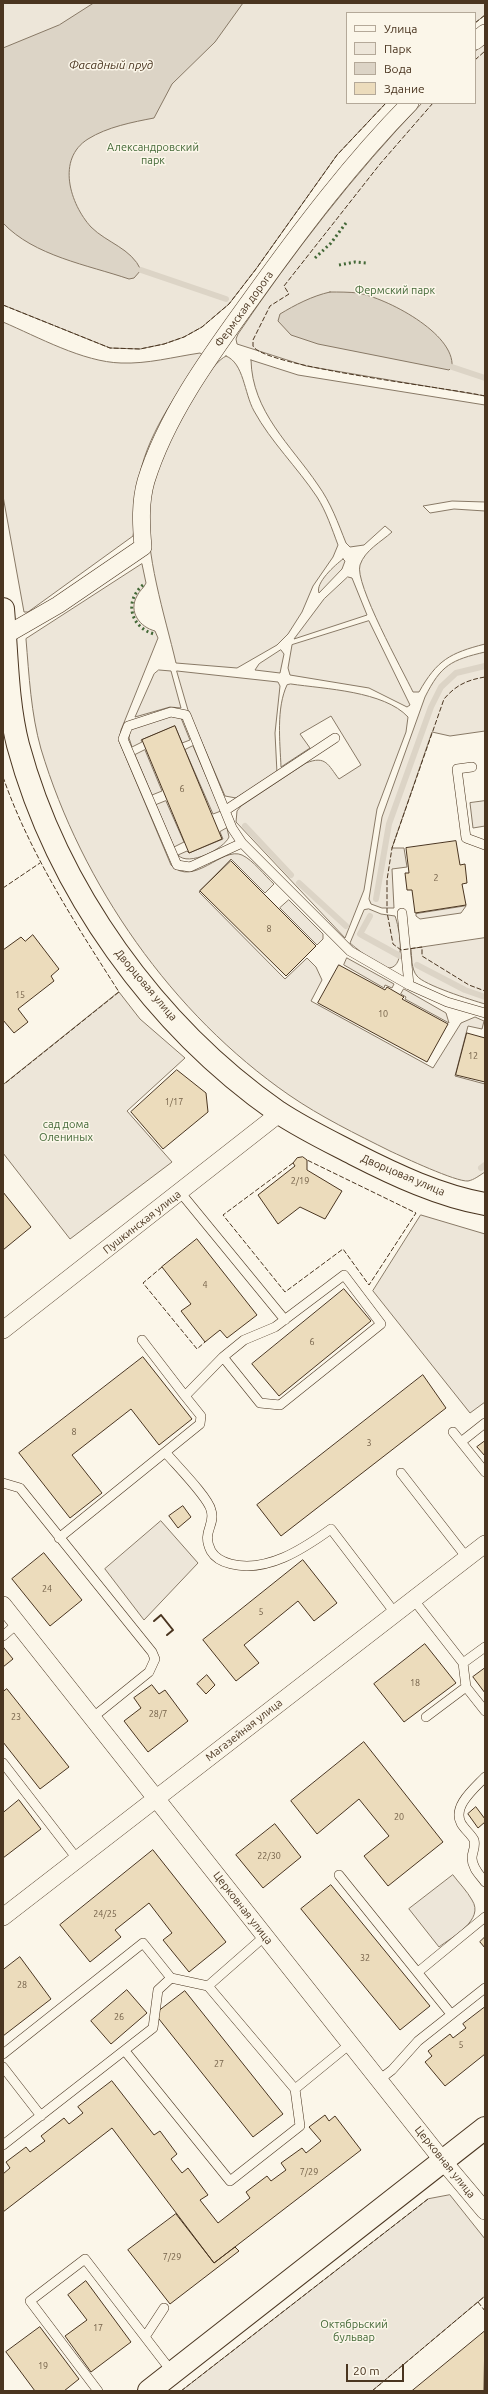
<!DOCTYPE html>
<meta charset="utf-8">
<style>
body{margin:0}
#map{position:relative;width:488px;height:2394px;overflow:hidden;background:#fbf6e9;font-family:Ubuntu,sans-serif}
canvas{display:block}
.frame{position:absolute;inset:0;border:4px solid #4a3520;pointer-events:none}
.legend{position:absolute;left:346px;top:12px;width:130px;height:92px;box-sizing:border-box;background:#fbf6e9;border:1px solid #b4a999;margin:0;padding:5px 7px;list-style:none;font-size:12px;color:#4a3520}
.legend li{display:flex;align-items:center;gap:8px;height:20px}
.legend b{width:20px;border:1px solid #b4a999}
.scale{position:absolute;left:346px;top:2364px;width:58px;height:18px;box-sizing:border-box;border:2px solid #4a3520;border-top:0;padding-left:5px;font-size:12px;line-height:14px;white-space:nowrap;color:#4a3520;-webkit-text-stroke:3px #fbf6e9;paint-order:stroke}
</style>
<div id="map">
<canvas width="488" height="2394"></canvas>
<div class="frame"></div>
<ul class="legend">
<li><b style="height:5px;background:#fbf6e9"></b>Улица</li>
<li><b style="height:11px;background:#ede6d9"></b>Парк</li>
<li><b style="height:11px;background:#dcd4c6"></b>Вода</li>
<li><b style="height:11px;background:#ecdcbc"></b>Здание</li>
</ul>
<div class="scale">20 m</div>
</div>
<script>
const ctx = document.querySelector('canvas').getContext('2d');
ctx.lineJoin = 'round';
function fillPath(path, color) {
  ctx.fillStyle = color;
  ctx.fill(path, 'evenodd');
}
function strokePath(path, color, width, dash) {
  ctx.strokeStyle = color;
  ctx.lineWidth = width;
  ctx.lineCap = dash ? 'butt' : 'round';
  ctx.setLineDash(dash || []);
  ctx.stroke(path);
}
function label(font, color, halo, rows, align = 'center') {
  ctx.font = font + ' Ubuntu,sans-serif';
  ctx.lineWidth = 3;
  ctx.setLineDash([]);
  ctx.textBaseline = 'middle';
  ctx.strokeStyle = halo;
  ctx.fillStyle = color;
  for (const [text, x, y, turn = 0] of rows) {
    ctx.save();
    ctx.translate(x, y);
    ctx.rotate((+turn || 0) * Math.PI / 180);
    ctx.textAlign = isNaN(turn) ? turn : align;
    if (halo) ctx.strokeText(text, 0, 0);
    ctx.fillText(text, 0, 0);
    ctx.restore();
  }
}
const green = new Path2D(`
 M3 3H485V15L475 23V13H347V103H386L337 155 256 269 229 304 202 327 184 337 164 344 140 349 110 348 3 305Z
 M485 43V396L306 366 237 344 236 339 238 334C293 253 354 174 422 103H475V52Z
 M3 322C38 337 83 362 121 363 148 364 173 357 200 353L203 355C177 394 145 436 138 484 135 501 136 519 133 536L28 612H24L3 496Z
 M226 356C244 363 244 393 254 411 271 442 297 467 317 497 326 511 332 529 338 545L333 557 313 586 302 612 288 634 277 645 237 668 176 663C165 616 144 552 149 505 153 471 172 436 188 407 196 393 212 363 226 356Z
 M251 360 298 375 485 405V502L452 501 423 506 430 513 454 509 485 511V644C450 653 437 660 419 692H413C403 671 354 583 360 565 365 550 381 542 392 532L385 526 364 545 350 547 346 543C338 523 331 503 318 485 291 445 252 412 251 360Z
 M343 559 345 561 342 569 319 593C315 583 335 565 343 559Z
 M142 564 146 583C144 588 139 591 137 596 128 612 140 627 155 631L158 638 121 730 119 741 171 865C194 888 222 846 242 855 253 860 265 876 274 884L265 893 231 859 199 892 285 979 307 958 316 967 322 980 311 1001 433 1068 461 1023 475 1017 484 1021 482 1029 468 1026 455 1076 485 1084V1172C480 1175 474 1180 468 1181 456 1182 403 1157 390 1151 356 1134 321 1117 289 1095 172 1014 82 885 41 749 31 714 29 675 26 639Z
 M348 577 352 578 367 615 294 639 324 599Z
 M369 621 410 705 407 707 369 688 290 675 288 668 292 645Z
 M281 650 284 654 280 673 255 670 259 664Z
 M485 652V731L450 736 432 732 392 848H404L407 867 392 869 394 908H382L371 904 369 899 382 817 425 697C441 665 451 660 485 652Z
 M159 670 171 671 181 708 170 707 135 717 154 674Z
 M177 671 278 682 280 686 275 733 277 773 236 798 225 796 188 710Z
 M291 684C325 689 384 691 408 717L406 732 377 809 364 890 345 938 236 822 237 811 241 806 306 763C326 755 328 765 339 779L361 765 331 716 300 734 310 748 281 767C280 742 276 708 287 685Z
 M170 716 181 718 190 740 182 743 175 726 141 740 142 742 132 747 129 738 130 730Z
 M193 746 221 811 213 814 185 750Z
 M145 750 162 791 152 795 135 755Z
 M166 801 184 842 174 847 156 805Z
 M485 801V826L473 828 470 803Z
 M227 828 229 837C224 849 188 867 178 855L187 851 189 853 223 839 220 832Z
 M289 900 323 934V939L317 945 280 908Z
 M466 906 461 913 420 919 416 916V914Z
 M369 909 381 914 395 916C399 926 407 967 389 968 381 969 357 949 350 943L364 910Z
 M485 938V1004C471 1000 424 985 417 976 411 969 412 957 411 949Z
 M347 958 394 984 392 988 385 985 384 988 344 965Z
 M404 989 446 1013 449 1023 405 999 406 997 401 994Z
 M119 992 140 1019 185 1058 127 1111 172 1162 70 1239 3 1153V1085Z
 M421 1215 485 1234V1402L470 1413 373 1291Z
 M161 1521 198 1563 144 1620 105 1569Z
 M453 1875C459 1883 467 1891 472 1900 485 1920 452 1937 439 1947L409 1909Z
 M450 2195 485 2239V2296L372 2391H181L428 2199Z`);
fillPath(green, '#ede6d9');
strokePath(green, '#887966', 1);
const water = new Path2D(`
 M94 3H243L215 42 172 84 154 118C133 122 107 127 88 139 56 159 70 204 91 227 107 243 131 248 141 270L134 278 129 279C88 265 34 256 3 223V48L59 25Z
 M330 292C339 292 349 292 358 293 386 298 455 333 452 367L449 370 318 344 291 335 278 321 280 314C295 305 312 296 330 292Z`);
fillPath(water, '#dcd4c6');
strokePath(water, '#887966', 1);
strokePath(new Path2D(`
 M141 270 226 299
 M452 367 485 378
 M245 826 291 875
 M299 883 346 926
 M376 899 389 824 431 707 441 687 456 673 485 666
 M370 916 360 934 400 956
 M417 965 465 990 485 997
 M481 1168 485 1165`), '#dcd4c6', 6);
const building = new Path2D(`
 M175 726 222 839 189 853 142 740Z
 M456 841 460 865 465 864 467 883 462 884 466 905 415 913 412 890H407L405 873H409L406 848Z
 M231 861 316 946 286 976 200 891Z
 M33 935 59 969 51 976 54 981 18 1009 28 1022 14 1033 3 1020V950L21 937 25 941Z
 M339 965 385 990 387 987 404 997 402 999 448 1024 427 1062 318 1003Z
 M467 1033 485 1038V1082L456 1075Z
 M177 1070 206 1093 208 1112 163 1149 131 1112Z
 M303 1157 307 1160V1170L342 1191 325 1219 300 1207 278 1224 258 1195 295 1166 293 1163 297 1158Z
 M3 1192 31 1227 3 1250Z
 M197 1239 257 1315 227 1338 220 1330 205 1342 181 1311 191 1304 162 1267Z
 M344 1289 371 1321 279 1396 252 1364Z
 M143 1357 192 1419 159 1445 131 1409 72 1455 102 1493 70 1518 19 1453Z
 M423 1375 446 1408 281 1536 257 1505Z
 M485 1441V1456L477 1447Z
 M183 1506 191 1517 178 1528 169 1516Z
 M44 1553 82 1600 50 1626 12 1579Z
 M303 1560 337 1603 314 1621 298 1601 244 1645 259 1663 236 1681 203 1640Z
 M425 1644 456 1683 404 1722 374 1684Z
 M4 1648 13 1659 3 1667V1649Z
 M485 1668V1693L473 1677Z
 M207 1675 215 1685 206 1694 197 1684Z
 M152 1685 159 1694 165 1690 188 1721 148 1752 124 1721 141 1708 134 1698Z
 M7 1689 69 1767 40 1789 3 1742V1692Z
 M364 1742 443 1842 388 1886 364 1856 389 1836 359 1799 317 1834 291 1801Z
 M19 1800 41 1829 3 1858V1813Z
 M476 1807 485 1819V1822L478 1828 468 1814Z
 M275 1824 301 1857 263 1888 236 1855Z
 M153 1850 226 1942 189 1972 163 1940 172 1933 149 1903 115 1930 121 1937 90 1962 60 1925Z
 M331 1885 430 2006 400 2030 301 1909Z
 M485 1937V1948L480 1942Z
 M20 1957 51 1999 3 2036V1970Z
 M127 1990 147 2013 111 2044 91 2021Z
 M185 1991 283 2114 253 2137 155 2014Z
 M485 2007V2054L445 2086 425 2062 432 2056 428 2051 450 2034 453 2038 466 2028 463 2024Z
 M112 2081 154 2135 160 2131 177 2154 171 2159 182 2173 188 2168 208 2195 200 2200 218 2223 250 2198 246 2192 267 2176 271 2181 286 2170 281 2163 302 2148 306 2153 321 2141 309 2127 325 2115 329 2121 335 2116 361 2150 214 2263 112 2128 3 2212V2174L10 2168 6 2162 26 2147 30 2152 45 2141 41 2136 64 2118 69 2124 83 2113 78 2107Z
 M176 2214 214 2263 235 2247 239 2251 170 2304 128 2250Z
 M86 2281 131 2342 91 2372 65 2336 87 2320 68 2295Z
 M40 2327 79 2379 64 2391H35L6 2352Z
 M485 2331 484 2391H412Z`);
fillPath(building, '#ecdcbc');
strokePath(building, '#4a3520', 1);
const service = new Path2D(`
 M472 767 457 769 466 838 485 845
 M226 810 335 738
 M242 843 190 867 177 865 123 739 128 726 171 712 186 715 232 828 242 843 350 951 409 985 447 1002 485 1013
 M402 913 409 985
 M180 1192 285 1320
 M142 1340 185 1396 223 1357 244 1340 275 1327 344 1275 381 1324 280 1405 260 1403 223 1357
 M453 1432 485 1472
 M461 1442 485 1423
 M166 1453C176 1465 208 1497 211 1510 216 1526 201 1531 211 1551 215 1558 223 1562 231 1564 267 1573 303 1549 331 1529L395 1613
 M401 1473 467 1558
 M3 1483 20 1488 152 1652 155 1659 149 1672 92 1718
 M59 1538 200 1424 201 1416 185 1396
 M413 1599 463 1663 466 1687 485 1711
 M3 1636 18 1623
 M463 1663 485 1647
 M426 1717 466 1687
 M3 1763 78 1860
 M485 1777C475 1788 452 1806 461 1823 464 1829 471 1834 474 1840 476 1847 472 1852 472 1858 472 1868 480 1875 485 1882
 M339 1875 451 2014
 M265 1936 208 1986 295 2089
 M418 1972 485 1917
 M125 2051 230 2181 300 2126 295 2089 350 2044
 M3 2054 143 1943 171 1978 208 1986
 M3 2067 41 2116
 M379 2080 392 2070 418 2041 485 1988
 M3 2145 153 2028 158 1990 171 1978
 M145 2337 164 2308
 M98 2391 30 2301 85 2259 172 2372`);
const minor = new Path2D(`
 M475 41 485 33
 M6 635 58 605 143 547C141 524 140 502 146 481 167 413 213 352 254 295 302 228 352 162 410 103
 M3 1330 280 1113
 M3 1605 443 2161 485 2211
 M3 1917 485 1544`);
const secondary = new Path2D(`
 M3 609C7 654 7 702 18 745 57 890 155 1026 278 1112 302 1128 329 1141 354 1154 395 1175 440 1196 485 1204
 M149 2391 485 2128`);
strokePath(service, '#4a3520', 10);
strokePath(minor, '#4a3520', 18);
strokePath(secondary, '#4a3520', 24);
strokePath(service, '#fbf6e9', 9);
strokePath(minor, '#fbf6e9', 17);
strokePath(secondary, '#fbf6e9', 22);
strokePath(new Path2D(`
 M315 258 331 243 346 223
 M339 265 355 262 367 263
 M143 585C124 601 130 627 154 634`), '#436837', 3, [2, 3]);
strokePath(new Path2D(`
 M475 23 485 15
 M475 60 485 51
 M433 103 380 164 284 286 289 294 270 306 253 340V346C264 367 451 388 485 396
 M3 305 110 348 140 349 164 344 184 337 202 327 229 304 256 269 337 155 386 103
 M485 677C467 680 456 685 444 699L392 848 387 880V912L393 944 401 950 422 947V956L469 985 485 991
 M3 777C30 854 75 923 119 992L3 1085
 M3 888 40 863
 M293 1163 223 1215 285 1292 343 1249 369 1285 416 1213 307 1160
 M162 1267 143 1283 197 1349 205 1342
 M478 2302 485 2311
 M181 2391 428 2199
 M372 2391 485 2296`), '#4a3520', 1, [5, 2]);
strokePath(new Path2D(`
 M154 1621 161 1615 173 1630 167 1635`), '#4a3520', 2);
label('9px', '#725f47', null, [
 ["6",182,789],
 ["2",436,878],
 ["8",269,929],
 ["15",20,995],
 ["10",383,1014],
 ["12",473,1056],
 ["1/17",174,1102],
 ["2/19",300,1181],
 ["4",205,1285],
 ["6",312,1342],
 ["8",74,1432],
 ["3",369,1443],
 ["24",47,1589],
 ["5",261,1612],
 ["18",415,1683],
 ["28/7",158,1714],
 ["23",16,1717],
 ["20",399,1817],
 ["22/30",269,1856],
 ["24/25",105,1914],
 ["32",365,1958],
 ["28",22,1985],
 ["26",119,2017],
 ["5",461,2045],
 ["27",219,2064],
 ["7/29",309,2172],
 ["7/29",172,2257],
 ["17",98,2328],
 ["19",43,2366]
]);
label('11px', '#436837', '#fbf6e9', [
 ["Александровский",153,147],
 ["парк",153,160],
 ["Фермский парк",395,290],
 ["сад дома",66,1124],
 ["Олениных",66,1137],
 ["Октябрьский",354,2324],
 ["бульвар",354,2337]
]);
label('11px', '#4a3520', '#fbf6e9', [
 ["Фермская дорога",244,309,-54],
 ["Дворцовая улица",146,985,50],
 ["Дворцовая улица",403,1175,23],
 ["Пушкинская улица",142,1222,-38],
 ["Магазейная улица",244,1730,-38],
 ["Церковная улица",243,1908,52],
 ["Церковная улица",445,2162,51]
]);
label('italic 12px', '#4a3520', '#fbf6e9', [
 ["Фасадный пруд",111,65]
]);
</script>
